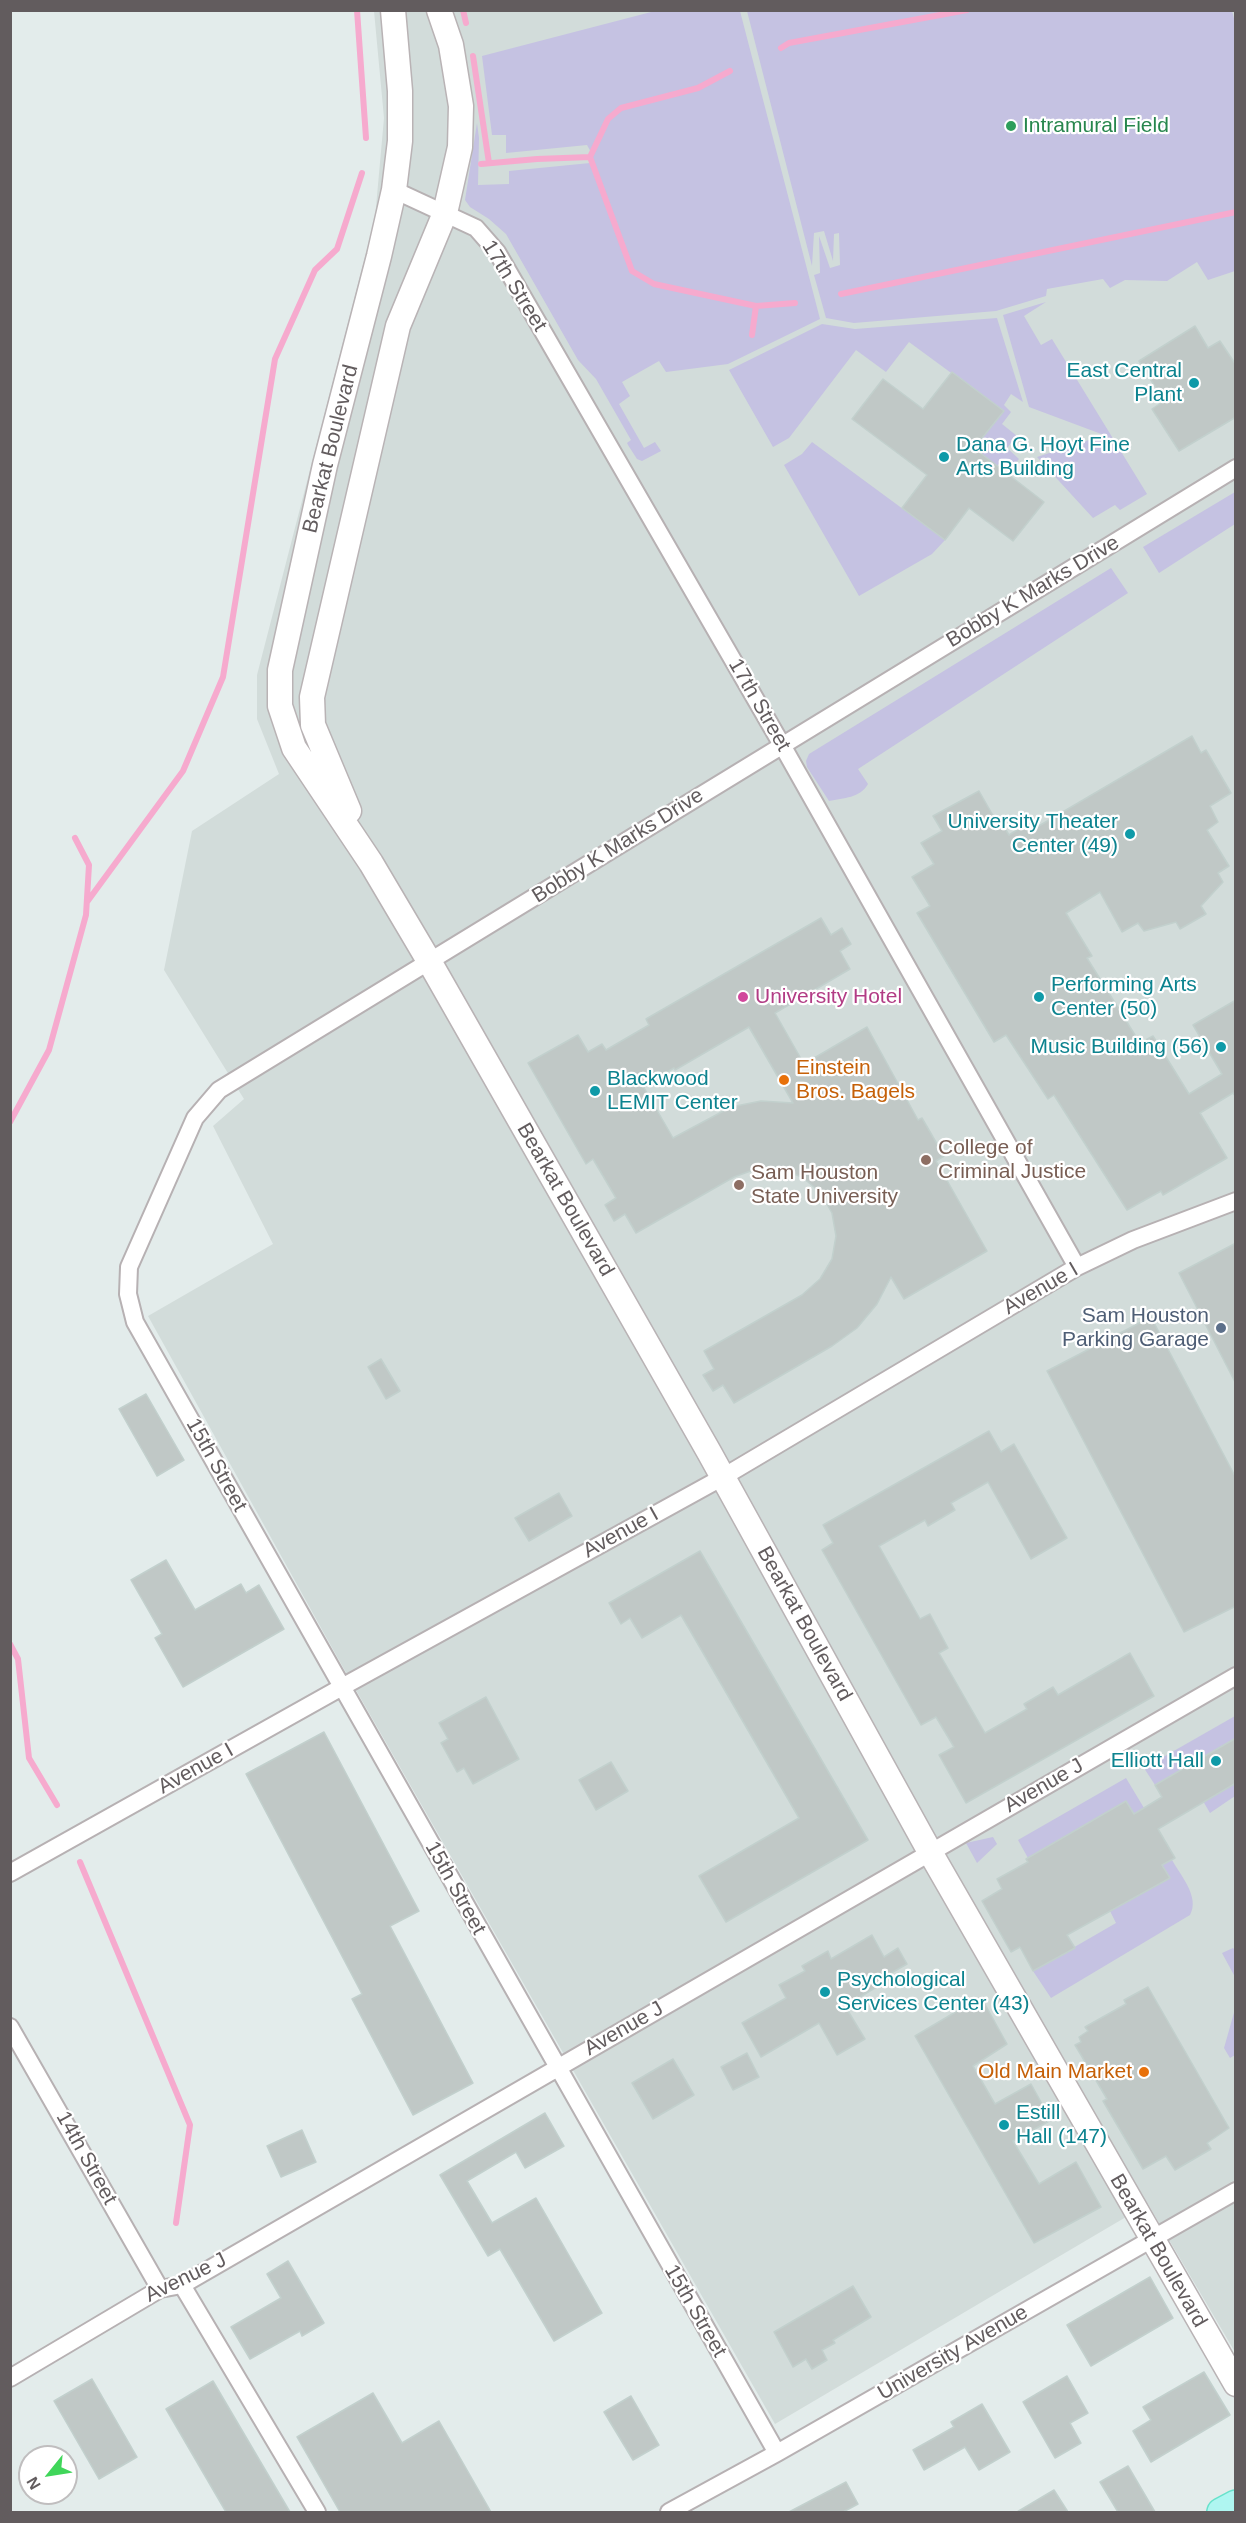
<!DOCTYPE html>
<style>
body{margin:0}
#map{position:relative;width:1246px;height:2523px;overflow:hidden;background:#e3eceb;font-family:Arial,sans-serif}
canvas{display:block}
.frame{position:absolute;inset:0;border:12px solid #625c5e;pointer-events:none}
.north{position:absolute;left:18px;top:2445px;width:60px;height:60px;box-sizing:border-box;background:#fff;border:2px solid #c0bebf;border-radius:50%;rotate:240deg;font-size:16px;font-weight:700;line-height:24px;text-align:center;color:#625c5e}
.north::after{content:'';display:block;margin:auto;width:21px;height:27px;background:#40d65a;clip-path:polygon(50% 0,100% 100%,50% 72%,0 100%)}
</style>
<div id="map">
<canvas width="1246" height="2523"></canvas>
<div class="frame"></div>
<div class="north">N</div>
</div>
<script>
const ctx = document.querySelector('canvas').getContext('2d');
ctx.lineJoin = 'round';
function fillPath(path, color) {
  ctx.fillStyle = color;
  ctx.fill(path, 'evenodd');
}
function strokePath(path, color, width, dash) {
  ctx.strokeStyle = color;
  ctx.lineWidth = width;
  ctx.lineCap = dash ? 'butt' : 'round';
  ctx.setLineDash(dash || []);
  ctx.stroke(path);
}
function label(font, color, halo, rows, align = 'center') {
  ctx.font = font + ' Arial,sans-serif';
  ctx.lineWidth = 4.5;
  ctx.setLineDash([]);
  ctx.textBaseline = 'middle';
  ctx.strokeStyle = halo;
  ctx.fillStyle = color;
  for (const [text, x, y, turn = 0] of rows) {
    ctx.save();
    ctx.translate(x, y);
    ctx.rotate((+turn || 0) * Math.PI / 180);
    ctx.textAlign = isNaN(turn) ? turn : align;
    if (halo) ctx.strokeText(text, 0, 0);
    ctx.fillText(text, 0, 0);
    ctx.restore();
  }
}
fillPath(new Path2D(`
 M374 11H1235V2352L1148 2204 775 2424 340 1662 148 1316 273 1244 213 1126 244 1099 164 970 192 831 279 774 257 719V675L375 218 384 118Z`), '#d2dcda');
fillPath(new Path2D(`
 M655 11H740L820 319 728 364 666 372 659 361 622 382 630 396 619 404 644 448 655 442 661 451 642 461 637 459 628 445 627 443 631 440 596 379 578 360 506 234 489 219 470 207 465 200 477 123 479 138 478 185 509 184V171L590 163 592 154 587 145 506 153V135H492L482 56Z
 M747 11H1232L1236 26 1235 271 1208 280 1197 262 1167 281 1125 280 1110 288 1103 279 1047 289 1046 296 996 311 854 323 826 318 814 275 820 273 819 236 830 268 840 265 839 233 834 234 833 261 824 231 814 233 812 266Z
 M1046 302 1024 316 1041 345 1052 339 1147 494 1120 510 1115 505 1093 518 1037 457 1104 435 1029 407 1003 315Z
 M997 318 1023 402 1011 394 1004 405 1011 412 1002 424 1017 436 1007 448 1019 459 1013 466 1003 459 997 466 974 448 1003 411 909 342 886 372 856 350 789 438 773 447 729 370 822 324 855 329Z
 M812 442 945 540 932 554 859 596 784 465 802 454Z
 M1235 492V524L1159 573 1143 547Z
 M1111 568 1128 593 858 769 868 784C860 798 844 798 829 801L807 767 806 761 809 754Z
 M1235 1716V1738L1155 1785 1144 1768Z
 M1126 1778 1144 1808 1134 1814 1126 1801 1028 1858 1018 1840Z
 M1235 1783V1796L1210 1813 1203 1801Z
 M993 1837 997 1844 977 1863 966 1843Z
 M1172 1860C1181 1876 1200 1897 1190 1915L1051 1998 1033 1971 1116 1923 1110 1911 1170 1878 1162 1865Z
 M1233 1948 1235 1950V1977L1222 1953Z
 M1235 2009V2055L1230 2058 1224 2048Z`), '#c5c2e2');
strokePath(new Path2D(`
 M357 10 366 138
 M463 10 466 23
 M781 48 789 43 967 10
 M473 56 489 163
 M730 71 698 88 621 108 608 119 590 157 632 271 654 284 756 306 795 303
 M481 164 537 159 590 157
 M841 294 1236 212
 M752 335 756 306
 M87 902 183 771 223 677 275 359 315 270 337 249 362 173
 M10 1122 49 1050 86 915 89 865 75 838
 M10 1644 18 1659 29 1758 57 1805
 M80 1862 190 2125 176 2223`), '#f6aace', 6);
const building = new Path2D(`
 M1195 326 1208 348 1220 341 1236 365V417L1179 451 1152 409 1164 401 1139 361Z
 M952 372 1004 411 974 448 1044 502 1013 541 969 508 945 540 902 508 927 475 852 419 883 379 923 409Z
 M1192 736 1201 753 1206 750 1231 793 1210 806 1218 822 1207 830 1229 866 1218 873 1223 882 1201 906 1206 914 1180 929 1176 922 1144 931 1138 923 1122 932 1100 892 1066 913 1092 956 1087 958 1140 1043 1153 1036 1189 1094 1222 1074 1193 1025 1236 1000V1097L1233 1093 1200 1113 1227 1158 1163 1195 1161 1191 1127 1210 1054 1095 1048 1099 1006 1035 994 1042 917 913 930 906 912 877 934 864 921 843 942 831 933 816 979 791 995 819 998 817 1009 835 1028 823 1032 830Z
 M821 918 831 935 842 928 851 944 840 951 850 969 775 1013 804 1064 867 1027 918 1120 922 1118 944 1156 936 1161 987 1251 904 1299 891 1277 877 1304 857 1328 832 1346 734 1403 723 1385 713 1391 703 1375 714 1369 704 1351 802 1295 820 1279 832 1259 836 1236 832 1213 820 1192 802 1177 780 1169H756L734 1177 636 1233 625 1214 614 1221 605 1205 616 1198 593 1159 586 1164 528 1063 578 1035 588 1052 602 1044 606 1050 649 1025 646 1019ZM749 1027 793 1103 761 1101 731 1107 673 1138 643 1086 674 1068 675 1070Z
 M1236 1243V1384L1179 1273Z
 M1151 1317 1236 1478V1606L1184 1632 1047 1371Z
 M381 1359 400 1391 386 1399 368 1367Z
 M146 1394 184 1460 157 1476 119 1409Z
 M989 1431 1001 1452 1014 1444 1067 1538 1031 1559 988 1482 951 1503 955 1510 928 1526 925 1520 879 1546 920 1619 930 1614 948 1648 939 1653 985 1733 1027 1709 1024 1704 1053 1687 1058 1695 1130 1653 1154 1696 966 1803 939 1755 954 1747 936 1717 921 1725 822 1550 833 1543 823 1525Z
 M559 1493 572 1516 529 1541 515 1518Z
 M700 1551 868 1840 726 1922 699 1876 799 1818 681 1615 642 1638 630 1618 621 1624 609 1603Z
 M166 1560 195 1610 241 1584 246 1593 259 1585 284 1629 183 1687 155 1638 162 1634 131 1580Z
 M486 1697 519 1759 473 1784 464 1768 457 1772 441 1743 448 1739 439 1723Z
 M324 1732 419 1911 390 1926 473 2083 413 2115 352 1999 362 1994 246 1774Z
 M1236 1738V1783L1158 1829 1175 1858 1162 1865 1170 1878 1067 1935 1075 1948 1033 1971 1020 1947 1011 1952 982 1901 1002 1889 997 1879 1028 1862 1026 1859 1126 1801 1134 1814 1162 1797 1155 1785Z
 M611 1762 628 1791 596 1810 579 1780Z
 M872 1935 884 1957 898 1948 907 1964 886 1976 888 1980 845 2006 865 2039 837 2055 819 2023 761 2057 742 2023 786 1998 779 1985 805 1971 802 1966 828 1951 831 1959Z
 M1148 1987 1229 2128 1207 2143 1211 2149 1175 2170 1166 2156 1143 2169 1103 2101 1107 2099 1075 2045 1081 2042 1079 2037 1088 2031 1085 2027 1126 2004 1124 2000Z
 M981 1997 1007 2044 973 2066 995 2104 1031 2084 1051 2120 1013 2141 1039 2184 1076 2162 1101 2207 1034 2243 915 2036Z
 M747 2053 759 2077 733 2090 721 2067Z
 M673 2059 694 2095 653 2119 632 2083Z
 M545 2113 564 2146 525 2168 516 2152 467 2181 492 2223 536 2198 602 2313 554 2341 500 2249 488 2256 440 2175Z
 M302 2130 316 2162 281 2177 267 2146Z
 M288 2261 324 2323 302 2336 300 2331 250 2359 231 2327 281 2298 267 2274Z
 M1150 2277 1173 2318 1091 2366 1067 2325Z
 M853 2286 871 2317 833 2340 835 2343 822 2350 827 2360 812 2369 806 2359 793 2367 774 2332Z
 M1204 2372 1230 2415 1151 2462 1133 2431 1151 2420 1143 2407Z
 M1067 2376 1088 2413 1070 2423 1081 2443 1055 2458 1023 2402Z
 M92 2379 137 2457 99 2479 54 2401Z
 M213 2381 290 2512H226L166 2409Z
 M373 2393 402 2443 439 2421 491 2512H340L297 2437Z
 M631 2396 659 2445 633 2460 604 2412Z
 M982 2404 1010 2452 979 2470 965 2447 924 2470 913 2450 954 2427 951 2422Z
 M1128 2466 1155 2512H1118L1100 2482Z
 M846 2482 858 2504 843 2512H789Z
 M1054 2490 1068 2512H1017Z`);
fillPath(building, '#c0c8c6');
strokePath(building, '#c2d0cd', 1.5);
const street = new Path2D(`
 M394 190 476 228 497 252 782 745 1077 1267
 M10 1873 342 1687 723 1477 1077 1267 1133 1240 1236 1201
 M10 2027 160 2289
 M182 2285 317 2512
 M10 2378 160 2289 182 2285 1236 1676
 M777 2453 135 1322 128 1294 129 1267 195 1118 219 1090 1236 468
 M669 2512 777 2453 1236 2191`);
const secondary = new Path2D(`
 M393 10 400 91V141L394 190 379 256 325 465 280 670V706L294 748 371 863 429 961 709 1452 930 1852 1236 2384
 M349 811 313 725 312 697 398 326 445 213 460 147 461 106 451 45 439 10`);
const primary = new Path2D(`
 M1221 2512 1236 2504`);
strokePath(street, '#b7b1b3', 20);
strokePath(secondary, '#b9b3b5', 27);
strokePath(primary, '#67e2cb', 30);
strokePath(street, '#fff', 16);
strokePath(secondary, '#fff', 24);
strokePath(primary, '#aff6f1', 27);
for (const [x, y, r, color] of [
 [1011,126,6,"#2e9e5b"],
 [1194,383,6,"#0f9aa8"],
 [944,457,6,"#0f9aa8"],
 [1130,834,6,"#0f9aa8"],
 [743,997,6,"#d1479c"],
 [1039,997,6,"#0f9aa8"],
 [1221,1047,6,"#0f9aa8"],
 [784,1080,6,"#e8710a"],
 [595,1091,6,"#0f9aa8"],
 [926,1160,6,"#8d6e63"],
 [739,1185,6,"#8d6e63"],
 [1221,1328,6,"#5c6f8a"],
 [1216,1761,6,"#0f9aa8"],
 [825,1992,6,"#0f9aa8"],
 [1144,2072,6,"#e8710a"],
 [1004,2125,6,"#0f9aa8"]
]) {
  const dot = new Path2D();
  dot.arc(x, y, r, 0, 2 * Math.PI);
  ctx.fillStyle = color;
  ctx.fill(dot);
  strokePath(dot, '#fff', 2);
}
label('21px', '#27864d', '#fff', [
 ["Intramural Field",1023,126]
], 'left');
label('21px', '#625c5e', '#fff', [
 ["17th Street",514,286,58],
 ["Bearkat Boulevard",331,449,-76],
 ["Bobby K Marks Drive",1033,592,-31],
 ["17th Street",759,705,60],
 ["Bobby K Marks Drive",618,846,-32],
 ["Bearkat Boulevard",565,1200,60],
 ["Avenue I",1041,1289,-30],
 ["15th Street",216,1465,61],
 ["Avenue I",621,1533,-29],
 ["Bearkat Boulevard",804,1624,61],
 ["Avenue I",196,1769,-29],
 ["Avenue J",1044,1786,-30],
 ["15th Street",455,1888,61],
 ["Avenue J",624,2029,-30],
 ["14th Street",86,2158,61],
 ["Bearkat Boulevard",1158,2251,60],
 ["Avenue J",186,2278,-26],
 ["15th Street",695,2311,60],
 ["University Avenue",953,2353,-30]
]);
label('21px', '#0d838f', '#fff', [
 ["East Central",1182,371,"right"],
 ["Plant",1182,395,"right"],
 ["Dana G. Hoyt Fine",956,445],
 ["Arts Building",956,469],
 ["University Theater",1118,822,"right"],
 ["Center (49)",1118,846,"right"],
 ["Performing Arts",1051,985],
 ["Center (50)",1051,1009],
 ["Music Building (56)",1209,1047,"right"],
 ["Blackwood",607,1079],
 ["LEMIT Center",607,1103],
 ["Elliott Hall",1204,1761,"right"],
 ["Psychological",837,1980],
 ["Services Center (43)",837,2004],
 ["Estill",1016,2113],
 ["Hall (147)",1016,2137]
], 'left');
label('21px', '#b23c85', '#fff', [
 ["University Hotel",755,997]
], 'left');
label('21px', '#c56008', '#fff', [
 ["Einstein",796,1068],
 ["Bros. Bagels",796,1092],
 ["Old Main Market",1132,2072,"right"]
], 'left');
label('21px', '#785e54', '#fff', [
 ["College of",938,1148],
 ["Criminal Justice",938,1172],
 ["Sam Houston",751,1173],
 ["State University",751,1197]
], 'left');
label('21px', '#4e5e75', '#fff', [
 ["Sam Houston",1209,1316],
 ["Parking Garage",1209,1340]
], 'right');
</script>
